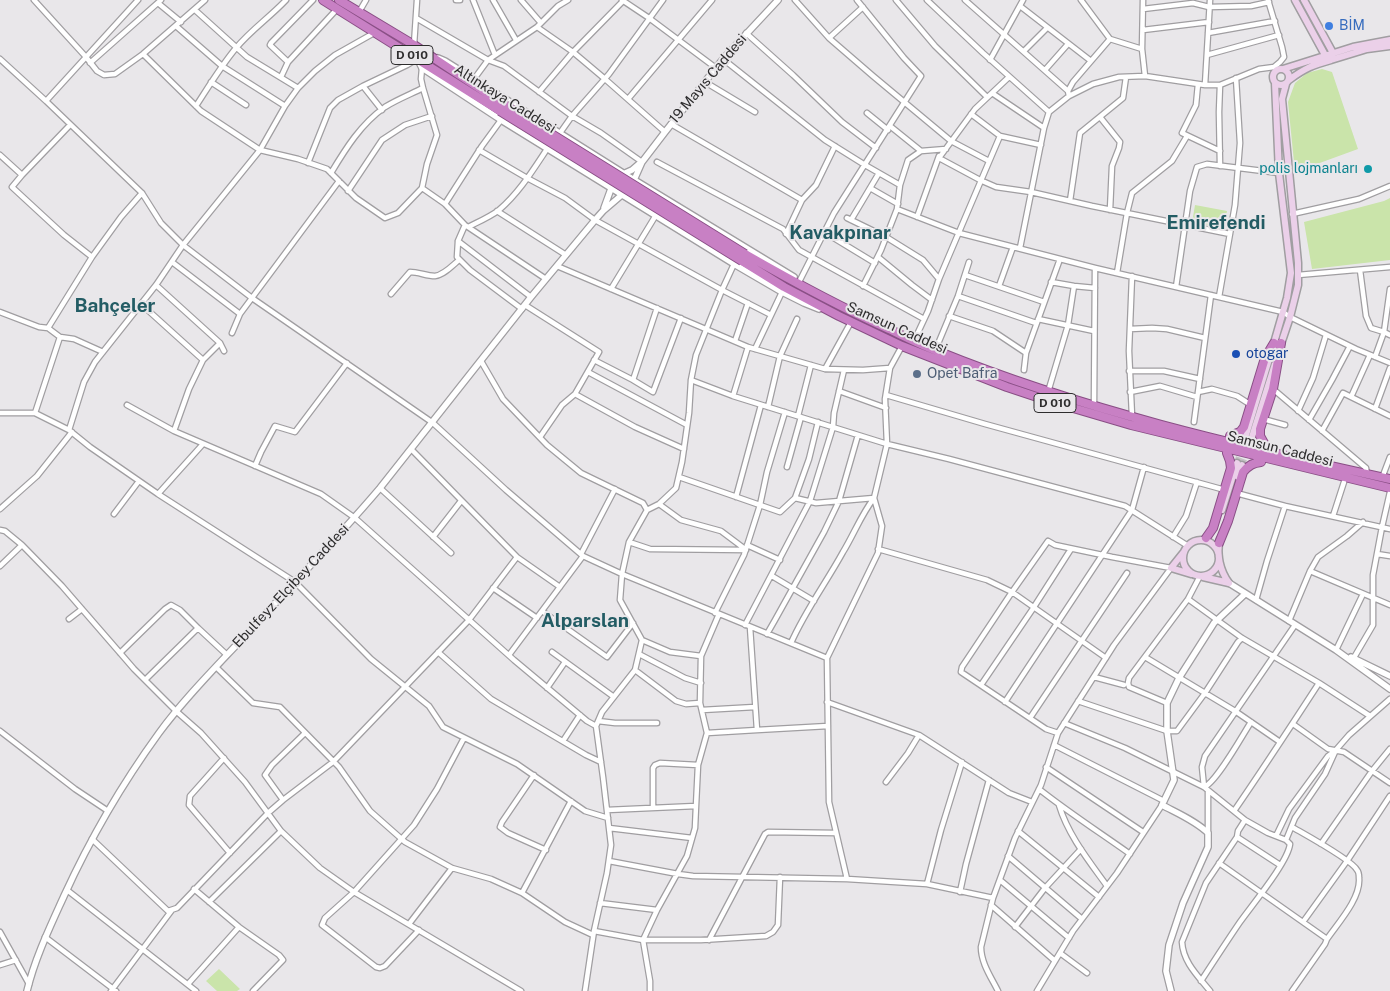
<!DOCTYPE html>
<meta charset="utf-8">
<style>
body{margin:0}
canvas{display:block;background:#e9e7ea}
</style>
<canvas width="1390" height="991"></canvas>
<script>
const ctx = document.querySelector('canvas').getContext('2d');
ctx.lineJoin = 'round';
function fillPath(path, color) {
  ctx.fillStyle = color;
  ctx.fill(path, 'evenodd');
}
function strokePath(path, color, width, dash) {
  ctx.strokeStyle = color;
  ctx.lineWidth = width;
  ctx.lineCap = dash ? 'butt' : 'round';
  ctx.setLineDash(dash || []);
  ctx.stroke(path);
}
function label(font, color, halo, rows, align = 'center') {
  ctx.font = font + ' "Public Sans",sans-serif';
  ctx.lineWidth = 4;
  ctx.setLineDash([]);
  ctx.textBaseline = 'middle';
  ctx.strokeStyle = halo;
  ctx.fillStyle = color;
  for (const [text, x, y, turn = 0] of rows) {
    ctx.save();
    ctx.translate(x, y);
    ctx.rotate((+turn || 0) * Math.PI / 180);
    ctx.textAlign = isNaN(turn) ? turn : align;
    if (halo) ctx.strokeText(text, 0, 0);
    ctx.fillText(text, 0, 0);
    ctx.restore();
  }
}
fillPath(new Path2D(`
 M1322 69 1332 72 1358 149 1295 172 1288 102 1295 83 1307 73Z
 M1390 198V260L1312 269 1304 222 1384 201Z
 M1195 205 1227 211 1224 228 1192 223Z
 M219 969 240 989 237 991H217L206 981Z`), '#cae4aa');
strokePath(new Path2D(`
 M1237 463 1246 435
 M1242 465 1252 437`), '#c4c2c4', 6, [6, 3]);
const minor = new Path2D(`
 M34 0 86 57 97 71 104 75 115 74 143 54 205 0
 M456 0H460
 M473 0 495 55
 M493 0 516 40
 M521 0 541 23
 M622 0 649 18 716 68
 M795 0 829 38 873 76 951 141 989 161
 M896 0 935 46 987 97
 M927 0 983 53 1049 112
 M965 0 1068 91 1069 96
 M1081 0 1110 39 1142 49
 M1143 0 1142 49 1145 76
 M158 3 181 22
 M1020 6 1091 61
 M1143 9 1193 3 1209 7 1251 6 1269 2
 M195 10 247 57 298 88
 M359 12 366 0
 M416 18 488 60 504 66 572 116 601 133 642 162
 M176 26 222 66 285 106
 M537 27 573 52 605 79 665 132
 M1143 30 1209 22
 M746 33 793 75 842 122 876 148
 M1208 33 1275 21
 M829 38 863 7
 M414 45 417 0
 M1024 51 1047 28
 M143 54 201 111 260 150 298 159 327 169 356 198 385 218 398 213 422 188 427 164 437 135 423 88 421 79 422 68
 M1207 55 1279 35
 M0 59 46 101 142 193 161 223 183 245 252 298 433 423 506 490 583 556 622 574 827 658
 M723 59 825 140 865 165 900 185
 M990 60 1023 0
 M288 62 270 45 271 43 313 0
 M90 63 161 0
 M1045 70 1068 44
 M281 77 288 62 337 9
 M1009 77 975 109 939 158 980 180 996 187 1031 192 1092 206 1230 234
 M474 79 488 60 537 27 558 6 568 0
 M211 82 246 105
 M705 82 755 112
 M1198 84 1196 105 1182 133 1220 151
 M1205 85 1210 0
 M363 86 382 110
 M1068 91 1073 82 1110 39
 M539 92 573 52 623 1
 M992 93 1044 128
 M628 99 712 0
 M46 101 138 0
 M196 106C209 86 221 66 236 48 251 30 270 17 286 0
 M867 113 888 130
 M971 114 1000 136 1041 145
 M1100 117 1120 142 1119 148 1112 166 1110 210
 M671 124 802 200
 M70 125 22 175 12 187 64 235 92 257
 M890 126 921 151
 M560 133 572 116 609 74 663 0
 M479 150 527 178 565 198 595 220 722 290 771 315
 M0 155 22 175
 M657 162 783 229 799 250 924 319
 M308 163 330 108 338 100 363 86 407 65 417 59
 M1220 166 1219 112 1220 85
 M331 173C346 148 361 124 385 107 396 100 411 94 423 88
 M422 188 445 204 465 225 546 279
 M870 188 898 204
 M348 191 382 140 405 125 432 116
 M1070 201 1080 133 1123 98 1126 77
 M445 204 482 146 501 120
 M897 209 959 233 1095 268 1283 312 1290 317 1356 349 1390 363
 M497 211 566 255
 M1292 214 1359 199 1390 186
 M917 217 939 156
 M847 218 886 237 923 260 939 279
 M851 220 879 173
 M465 225 458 241 457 257 470 270 522 309
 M468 227C478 222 490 217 499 210 519 193 533 170 547 149
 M824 232 875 263
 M786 234 802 200 816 185 835 146
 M458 241 531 297
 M1020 248 1044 128 1049 112 1069 96 1093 84 1119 77 1145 76 1205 85H1220L1259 69 1274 67 1280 62 1284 57 1282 47 1268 0
 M878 257 912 285 932 300
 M172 262 240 314 232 333
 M557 266 748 347 825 369 863 370 890 368
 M1360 270 1366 316 1371 328 1384 332 1375 357
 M1117 273 1127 213 1132 193 1172 161 1187 136
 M965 275 1044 302
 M1298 275 1390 267
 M1132 276 1129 351 1132 416
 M1051 282 1074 286 1095 288
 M798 284 834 213 921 76 904 58 857 0
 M156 285 220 343 224 351
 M863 286 881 250 897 209 900 185 908 160 921 151 946 149
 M999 286 1013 247
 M1176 287 1190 191 1197 167 1207 164 1279 173
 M611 289 656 215
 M1390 289 1384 332 1390 335
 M391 294 410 272C419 272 426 276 435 276 444 275 453 265 459 260
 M958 296 1036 323
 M1219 297 1235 205 1240 143 1236 78
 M141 304 203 360
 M525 305 599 352 575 394 635 427 684 449
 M0 312 39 327 48 328 60 337 74 339 103 352
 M240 314 339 181
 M949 316 993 331 1026 353
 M1038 319 1094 331
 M48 328 92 257 121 217 142 193
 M1130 329 1152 328 1167 329 1205 338
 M735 341 748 303
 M914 341 928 311 939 279 1000 136
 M755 349 782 292
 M935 351 958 296 969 262
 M594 360 633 380 657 308
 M481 361 503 399 547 445 581 473 643 503 647 510
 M825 369 851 322
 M1024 370 1026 353 1060 259
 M1129 371H1164L1200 379
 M588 372 687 425
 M633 380 653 392 681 318
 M691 380 733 396 887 444 949 459 1125 506 1188 546
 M1273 389 1366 468 1367 474
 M839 391 886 408
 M1048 392 1068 325 1074 286
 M1130 392 1160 386 1197 397
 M1198 392 1212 389 1237 396 1251 405
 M886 395 985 424 1225 490
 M733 396 748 347
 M1351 397 1370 355
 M127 405 174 431 321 494 355 518 514 660 587 721 596 726
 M1094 405 1095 268
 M768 407 780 356 797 319
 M1375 409 1390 368
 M1298 411 1313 378 1326 335
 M0 413H35L69 430 90 447 158 494 295 582 371 659 429 706 443 727 517 764 585 811 608 818
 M35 413 60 337
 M798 416 811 365
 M1263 419 1285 425
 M1309 420 1332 380 1350 346
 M1194 422 1211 295
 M69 430 84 382 95 362 156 285 183 245 260 150 285 106 298 88 315 71 335 55 374 33
 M174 431 189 389 203 360 220 343
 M1322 431 1343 393 1390 416
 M540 437 562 405 575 394
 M412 450 517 557 560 587
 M255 466 261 452 275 426 295 432 347 363
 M787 467 801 417
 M679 477 780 512 795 498 809 459 818 422
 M1382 478 1390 457
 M380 488 451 553
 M1236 493 1285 506 1390 529
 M158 494 203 444
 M736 497 761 405
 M795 498 816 503 874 498
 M659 504 681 520 721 531 745 549
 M0 509 37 476 72 432
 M114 514 139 481
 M1333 516 1344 482
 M0 530 5 531 22 545 62 586 134 669 176 711 201 733 245 782 281 831 320 868 354 892 521 991
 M433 537 461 501
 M1173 537 1186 516 1197 482
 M629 542 650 549 746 550
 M747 545 780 560
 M878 549 987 580 1012 592 1106 658
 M581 554 615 489
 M1377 554 1390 556
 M0 566 22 545
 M1310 571 1390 605
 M772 576 814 601
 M493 588 537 618
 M1188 599 1242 638 1319 683 1370 716
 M1256 600 1267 561 1285 506
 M542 611 607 657 633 623
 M715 613 744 555 760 505 767 472 785 412
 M69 619 82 609
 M1289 621 1310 571 1318 557 1347 536 1363 522
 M745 625 810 501 833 427 834 413 844 370
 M767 634 775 620 824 532 839 501 858 435
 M642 640 670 652 701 656
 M791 643C805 611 826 583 843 552 854 534 861 515 874 498
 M1336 650 1363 594
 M438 652 491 699 586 755 601 762
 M552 652 614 697
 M120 653 165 609 171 605 180 610 198 628 227 655
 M639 654 685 678 701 683
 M509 655 583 556
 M1145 657 1235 711 1280 742
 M1352 661 1373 625V575L1382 527 1390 492
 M216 667 253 703 280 707 339 767 370 811 405 842 452 868 491 879 522 893 565 922 593 935
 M635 670 676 701 686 704 700 703
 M1094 677 1124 685
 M145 680 198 628
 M981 685 1032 610 1071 549
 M547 688 565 662
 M1078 701 1167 731H1177L1205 693 1238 642 1242 638
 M827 702 919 735 1009 793 1032 802
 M1005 702 1132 510 1144 467
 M1167 703 1129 687 1128 683 1129 678 1188 599 1200 576
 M702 710 755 707
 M1030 718 1127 573
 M598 721 615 723H657
 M1251 722C1242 736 1216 783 1204 787L1202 767 1205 756 1295 625
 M1064 723 1125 748 1204 787 1245 820 1268 833 1286 840 1290 844C1288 862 1252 905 1240 922 1227 941 1214 961 1201 981
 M1293 724 1328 749 1344 752 1390 783
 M757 730 828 726
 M0 731 75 789 108 811
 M707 733 757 730 750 627
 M563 741 580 715
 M1054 745 1164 801
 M224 758 190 796 189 805 230 853
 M1046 767 1143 832
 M534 775 502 822 500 827 508 833 546 850
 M886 782 908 753 919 735
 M1039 789C1068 812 1099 832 1130 854
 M283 800 333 762 469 620 517 557
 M1059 805C1068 835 1089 861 1107 886
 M653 808V768L655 765 660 763 698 765
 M607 810 696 806 698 765 707 733 700 703 701 656 719 614
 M1234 811C1263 769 1291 726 1319 683
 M609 828 692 838
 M1018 831 1099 897
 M1208 833V792
 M1276 836 1289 809 1328 756 1335 751 1349 735 1390 699
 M1237 837 1280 865
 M92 839 168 911 177 908 268 813 283 800 265 775 272 765 305 733
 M1286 840 1295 818 1325 774 1335 752
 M1321 844 1372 771 1390 749
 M1008 856 1082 919
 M609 861 678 874 693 876 847 879 927 884 993 898
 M1219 863 1327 939
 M847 879 829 802 827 658 878 553 882 526 874 498 887 444 885 399 890 368 902 346
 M1000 880 1069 938
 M927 884 941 830 962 762
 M194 889 239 927 279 955 283 960 253 991
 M67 890 196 991
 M960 892 966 864 989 780
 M522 893 571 801
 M209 902 281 831
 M600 903 657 910
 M991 905 1055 961
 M1303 922 1347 861 1390 796
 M409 924 452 868
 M1015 927 1045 888 1081 849
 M419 930 385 966 380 968 376 967 322 925 325 918 354 892 414 825 437 789 464 738
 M594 931 643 940H701L766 936 773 932 778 925 780 877
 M0 932 29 984
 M45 937 116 991
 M709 940 765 834 768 832 836 833
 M1060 953 1087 973
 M0 965 16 960
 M188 984 239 927
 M111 991 172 910
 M585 991 594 931 607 873 611 845 603 777 596 726 602 712 635 670 642 640 620 600 622 574 629 542 647 510 659 504 676 488 682 462 689 413 691 380 696 355 722 290 734 264
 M650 991V981L643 940 657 910 687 856 695 828 696 806
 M998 991C991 977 981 963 981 947L993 898 1015 838 1041 785 1058 733 1114 645 1171 568 1112 557 1055 545 1048 541 1012 592 962 667 961 672 1046 729 1058 733
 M1037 991 1073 931 1117 873 1162 805
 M1210 991C1198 976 1183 962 1182 942L1206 883 1237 837 1238 831 1245 820
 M1292 991 1325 944 1327 939C1338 923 1361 898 1359 878 1359 875 1359 872 1357 870 1352 860 1304 834 1292 827`);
const tertiary = new Path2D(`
 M438 58 445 61 623 173 794 277
 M418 60 422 68 501 120 734 264 782 292 804 303 819 309
 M621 175 632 170 640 163
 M604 208 612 186
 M1229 583 1336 650 1390 689
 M1351 657 1390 676
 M27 991C35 958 50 927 64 896 90 839 122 784 159 733 184 699 214 669 242 639 288 589 336 540 380 488L531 297 595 220 603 211 631 187 642 162 665 132 723 59 778 0
 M1171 991 1166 971 1169 945 1183 903 1208 847V833C1196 821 1177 813 1162 805L1174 780 1167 731V703L1179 678 1214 623 1245 594`);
const secondary = new Path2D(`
 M1295 0 1325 55 1331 60 1367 49 1390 46
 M1273 77a8 8 0 1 1 16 0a8 8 0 1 1-16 0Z
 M1283 69 1353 47 1390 40
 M1289 80C1305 68 1313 65 1331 60L1333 53 1304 0
 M1280 347 1290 317 1298 285V263L1282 99 1286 84
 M1246 435 1274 343 1287 298 1291 273 1279 173 1275 83
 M1252 437 1275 364
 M1238 477 1242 465
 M1222 510 1237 463
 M1220 539C1216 554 1220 571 1229 583
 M1183 558a18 18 0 1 1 36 0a18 18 0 1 1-36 0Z
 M1183 553 1171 568 1191 574
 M1203 577 1229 583`);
const trunk = new Path2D(`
 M323 0 500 111
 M339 0 414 45 503 104
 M745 254C792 281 840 307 889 329 905 337 921 345 937 351 1082 410 1238 446 1390 479
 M742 261 784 287 839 316 902 346 1007 387 1046 400 1131 425 1390 488
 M1230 436 1240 432 1244 427 1265 358 1274 343
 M1265 445 1260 436V429L1273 389 1281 343
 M1206 538 1213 528 1231 468 1230 461 1227 453
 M1219 543 1228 521 1243 472C1249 465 1253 463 1261 462`);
strokePath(minor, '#a09ea1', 7);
strokePath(tertiary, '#a09ea1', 8);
strokePath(secondary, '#a09ea1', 9);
strokePath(trunk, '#8a4f86', 10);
strokePath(minor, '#fff', 4.5);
strokePath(tertiary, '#fff', 5.5);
strokePath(secondary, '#ebd0e9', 6);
strokePath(trunk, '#c880c4', 8);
const trunkBridge = new Path2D(`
 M503 104 745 254
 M500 111 742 261`);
strokePath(trunkBridge, '#8a4f86', 10, []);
strokePath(trunkBridge, '#c880c4', 8);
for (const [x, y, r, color] of [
 [1329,26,5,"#3f7fe0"],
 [1368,169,5,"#0f9aa8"],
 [1236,354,5,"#1a4fb4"],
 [917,374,5,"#5c6f8a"]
]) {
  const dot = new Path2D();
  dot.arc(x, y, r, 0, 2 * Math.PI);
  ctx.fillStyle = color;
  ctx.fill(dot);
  strokePath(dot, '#e9e7ea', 2);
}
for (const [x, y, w] of [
 [412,55,42],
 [1055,403,42]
]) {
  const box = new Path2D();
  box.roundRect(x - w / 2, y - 9.5, w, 19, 4);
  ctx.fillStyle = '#e9e7ea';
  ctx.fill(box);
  strokePath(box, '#2e2d2e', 1);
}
label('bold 12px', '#2e2d2e', null, [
 ["D 010",412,55],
 ["D 010",1055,403]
]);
label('14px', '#366cbe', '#e9e7ea', [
 ["BİM",1339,26]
], 'left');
label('14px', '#2e2d2e', '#e9e7ea', [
 ["19 Mayıs Caddesi",708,79,-50],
 ["Altınkaya Caddesi",505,99,32],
 ["Samsun Caddesi",897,328,24],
 ["Samsun Caddesi",1280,449,14],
 ["Ebulfeyz Elçibey Caddesi",291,586,-47]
]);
label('14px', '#0d838f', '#e9e7ea', [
 ["polis lojmanları",1358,169]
], 'right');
label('14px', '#164399', '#e9e7ea', [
 ["otogar",1246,354]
], 'left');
label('14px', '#4e5e75', '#e9e7ea', [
 ["Opet Bafra",927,374]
], 'left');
label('bold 19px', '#235c64', '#e9e7ea', [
 ["Emirefendi",1216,223],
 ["Kavakpınar",840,233],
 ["Bahçeler",115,306],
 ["Alparslan",585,621]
]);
</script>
